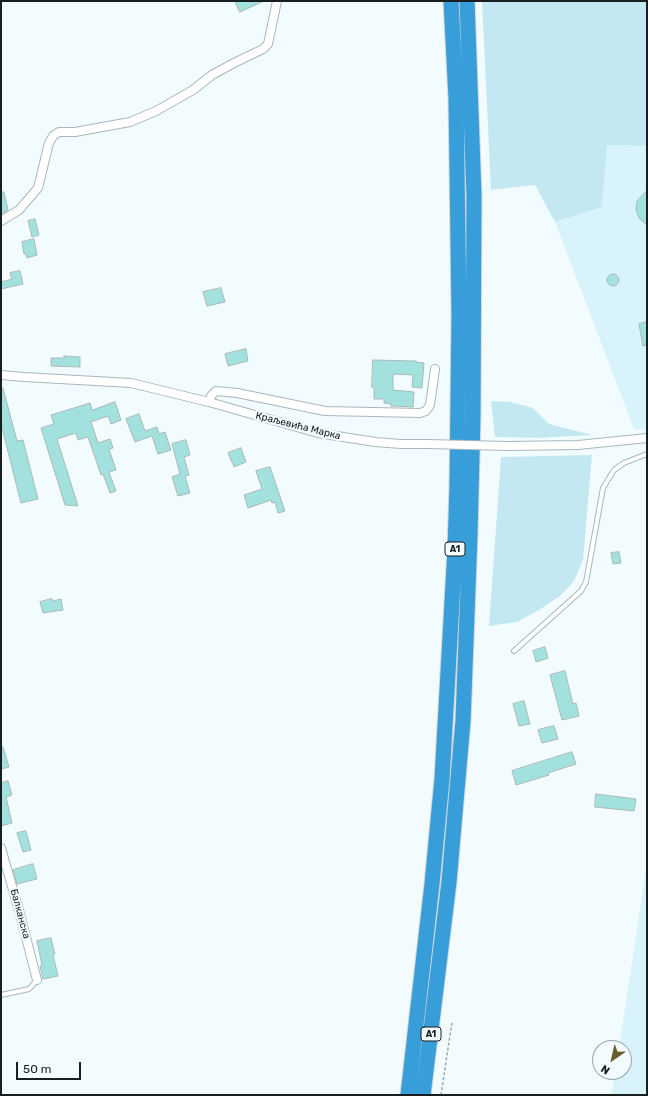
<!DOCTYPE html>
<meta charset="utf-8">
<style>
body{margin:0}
#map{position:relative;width:648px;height:1096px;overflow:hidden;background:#f2fcff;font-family:Rubik,sans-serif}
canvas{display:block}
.frame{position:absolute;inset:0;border:2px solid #181f20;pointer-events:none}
.north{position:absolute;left:592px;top:1040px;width:40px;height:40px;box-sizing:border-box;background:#f2fcff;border:1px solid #9ba4a6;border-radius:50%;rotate:214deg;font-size:11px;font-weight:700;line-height:16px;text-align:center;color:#181f20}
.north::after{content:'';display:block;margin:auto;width:14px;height:18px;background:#695e2b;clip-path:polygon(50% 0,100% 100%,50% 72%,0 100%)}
.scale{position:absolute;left:16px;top:1062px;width:65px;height:18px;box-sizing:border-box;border:2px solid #181f20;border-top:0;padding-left:5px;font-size:12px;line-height:14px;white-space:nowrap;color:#181f20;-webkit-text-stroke:3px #f2fcff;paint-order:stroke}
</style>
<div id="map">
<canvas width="648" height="1096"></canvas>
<div class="frame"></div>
<div class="north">N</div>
<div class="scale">50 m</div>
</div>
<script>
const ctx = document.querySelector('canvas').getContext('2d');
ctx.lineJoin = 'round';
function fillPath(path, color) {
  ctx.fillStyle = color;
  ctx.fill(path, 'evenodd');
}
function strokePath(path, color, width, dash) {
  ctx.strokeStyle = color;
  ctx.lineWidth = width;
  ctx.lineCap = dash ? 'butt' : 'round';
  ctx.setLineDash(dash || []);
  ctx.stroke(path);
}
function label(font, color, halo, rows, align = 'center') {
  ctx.font = font + ' Rubik,sans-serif';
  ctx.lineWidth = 4;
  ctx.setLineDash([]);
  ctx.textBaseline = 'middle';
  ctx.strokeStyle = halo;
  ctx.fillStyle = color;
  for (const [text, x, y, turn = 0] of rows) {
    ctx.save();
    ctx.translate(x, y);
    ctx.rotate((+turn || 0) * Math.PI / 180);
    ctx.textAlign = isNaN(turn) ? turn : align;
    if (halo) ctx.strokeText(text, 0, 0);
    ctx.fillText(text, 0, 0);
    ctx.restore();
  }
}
fillPath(new Path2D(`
 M607 145 647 146V430L634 429 555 222 602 207Z
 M647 863V1095H611L615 1072H624V1048H619Z`), '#d8f3fa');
fillPath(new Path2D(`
 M482 1H647V146L607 145 602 207 555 222 535 185 491 190Z
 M491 401 510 402 533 408 549 424 592 435 539 438 495 437Z
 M592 455 583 560 574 581 560 596 539 610 517 622 489 626 501 457Z`), '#c4e8f1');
const building = new Path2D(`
 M235 1H264L240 12Z
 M647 191V225L639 218 636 210 637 201Z
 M1 192H4L8 210 1 214Z
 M35 219 39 235 32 237 28 221Z
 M34 239 37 255 27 258 26 254H24L22 242Z
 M20 271 23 284 1 289V282L12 279 10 273Z
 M607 280a6 6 0 1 1 12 0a6 6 0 1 1-12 0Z
 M221 288 225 302 207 306 203 292Z
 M647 322V345L643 346 639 324Z
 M246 349 248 361 228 366 225 354Z
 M64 356 80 357V367L51 366V358H64Z
 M373 360 416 361V362L424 363 422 388 412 387 413 375 393 374V390L414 392 413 407 391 406V404L384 403V399H374V387H372Z
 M1 388H3L17 441 23 440 38 499 21 503 1 424Z
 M115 402 121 420 111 424 108 416 91 422 98 443 110 439 113 448 109 449 116 470 109 472 116 491 110 493 103 474 101 475 88 437 78 440 76 433 57 439 78 506 65 505 41 428 54 424 51 415 90 403 92 410Z
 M139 414 145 431 157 427 159 434 165 432 171 450 158 454 152 436 135 442 126 419Z
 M186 440 190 455 184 457 189 475 185 476 190 493 178 496 172 477 180 474 172 444Z
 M241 448 246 462 234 467 228 453Z
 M270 467 285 511 278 513 275 502 272 503 271 500 248 508 244 495 262 489 256 471Z
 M619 552 621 563 613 564 611 553Z
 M52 599 53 601 61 599 63 610 43 613 40 602Z
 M545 647 548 658 536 662 533 651Z
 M565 671 573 704 576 703 579 716 562 720 550 675Z
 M524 701 530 724 519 726 513 704Z
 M554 726 558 739 542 743 538 730Z
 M1 747H3L9 767 1 769Z
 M572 752 576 764 548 773 549 775 516 785 512 771Z
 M8 781 12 795 6 797 12 823 1 826V783Z
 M596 794 636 799 634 811 595 807Z
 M26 831 31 850 23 852 17 833Z
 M33 864 37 879 17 884 13 870Z
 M51 938 55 954 53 955 58 976 43 979 40 966 42 965 37 941Z`);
fillPath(building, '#a2e1dd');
strokePath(building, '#a8bab8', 1);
const lane = new Path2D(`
 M514 651 581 591 586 582 603 488 614 470 624 463 647 454
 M1 995 29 989 37 980`);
const street = new Path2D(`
 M1 221 19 210 38 188 49 143 53 136 59 132H75L130 122 156 111 193 90 212 75 234 63 263 49 268 44 277 1
 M1 375 24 377 131 383 209 402 318 433 375 442 401 444H428
 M209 402 211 396 216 391 237 393 325 411 420 413 426 411 430 405 435 369
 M507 446 578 445 647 438
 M1 848 20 914 37 980`);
const highway = new Path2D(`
 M408 1095 432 884 442 779 455 549 457 485 459 314 456 98 451 1
 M423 1095 449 882 463 721 470 535 473 415 474 196 467 1`);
strokePath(lane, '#a7b8bc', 6);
strokePath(street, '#a7b8bc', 10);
strokePath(highway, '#d5d7d7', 17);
strokePath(new Path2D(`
 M441 1095 452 1022`), '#9da6a8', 1.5, [3, 2]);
strokePath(lane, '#fff', 4);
strokePath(street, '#fff', 8);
strokePath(highway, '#389ed9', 15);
const streetBridge = new Path2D(`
 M428 444 507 446`);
strokePath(streetBridge, '#a7b8bc', 10, []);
strokePath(streetBridge, '#fff', 8);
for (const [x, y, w] of [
 [455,549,20],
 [431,1034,20]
]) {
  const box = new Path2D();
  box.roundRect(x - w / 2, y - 7, w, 14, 3);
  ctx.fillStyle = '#f2fcff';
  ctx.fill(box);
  strokePath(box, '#181f20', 1);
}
label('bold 9px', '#181f20', null, [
 ["A1",455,549],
 ["A1",431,1034]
]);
label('10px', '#181f20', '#f2fcff', [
 ["Краљевића Марка",298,426,14],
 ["Балканска",20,914,75]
]);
</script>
